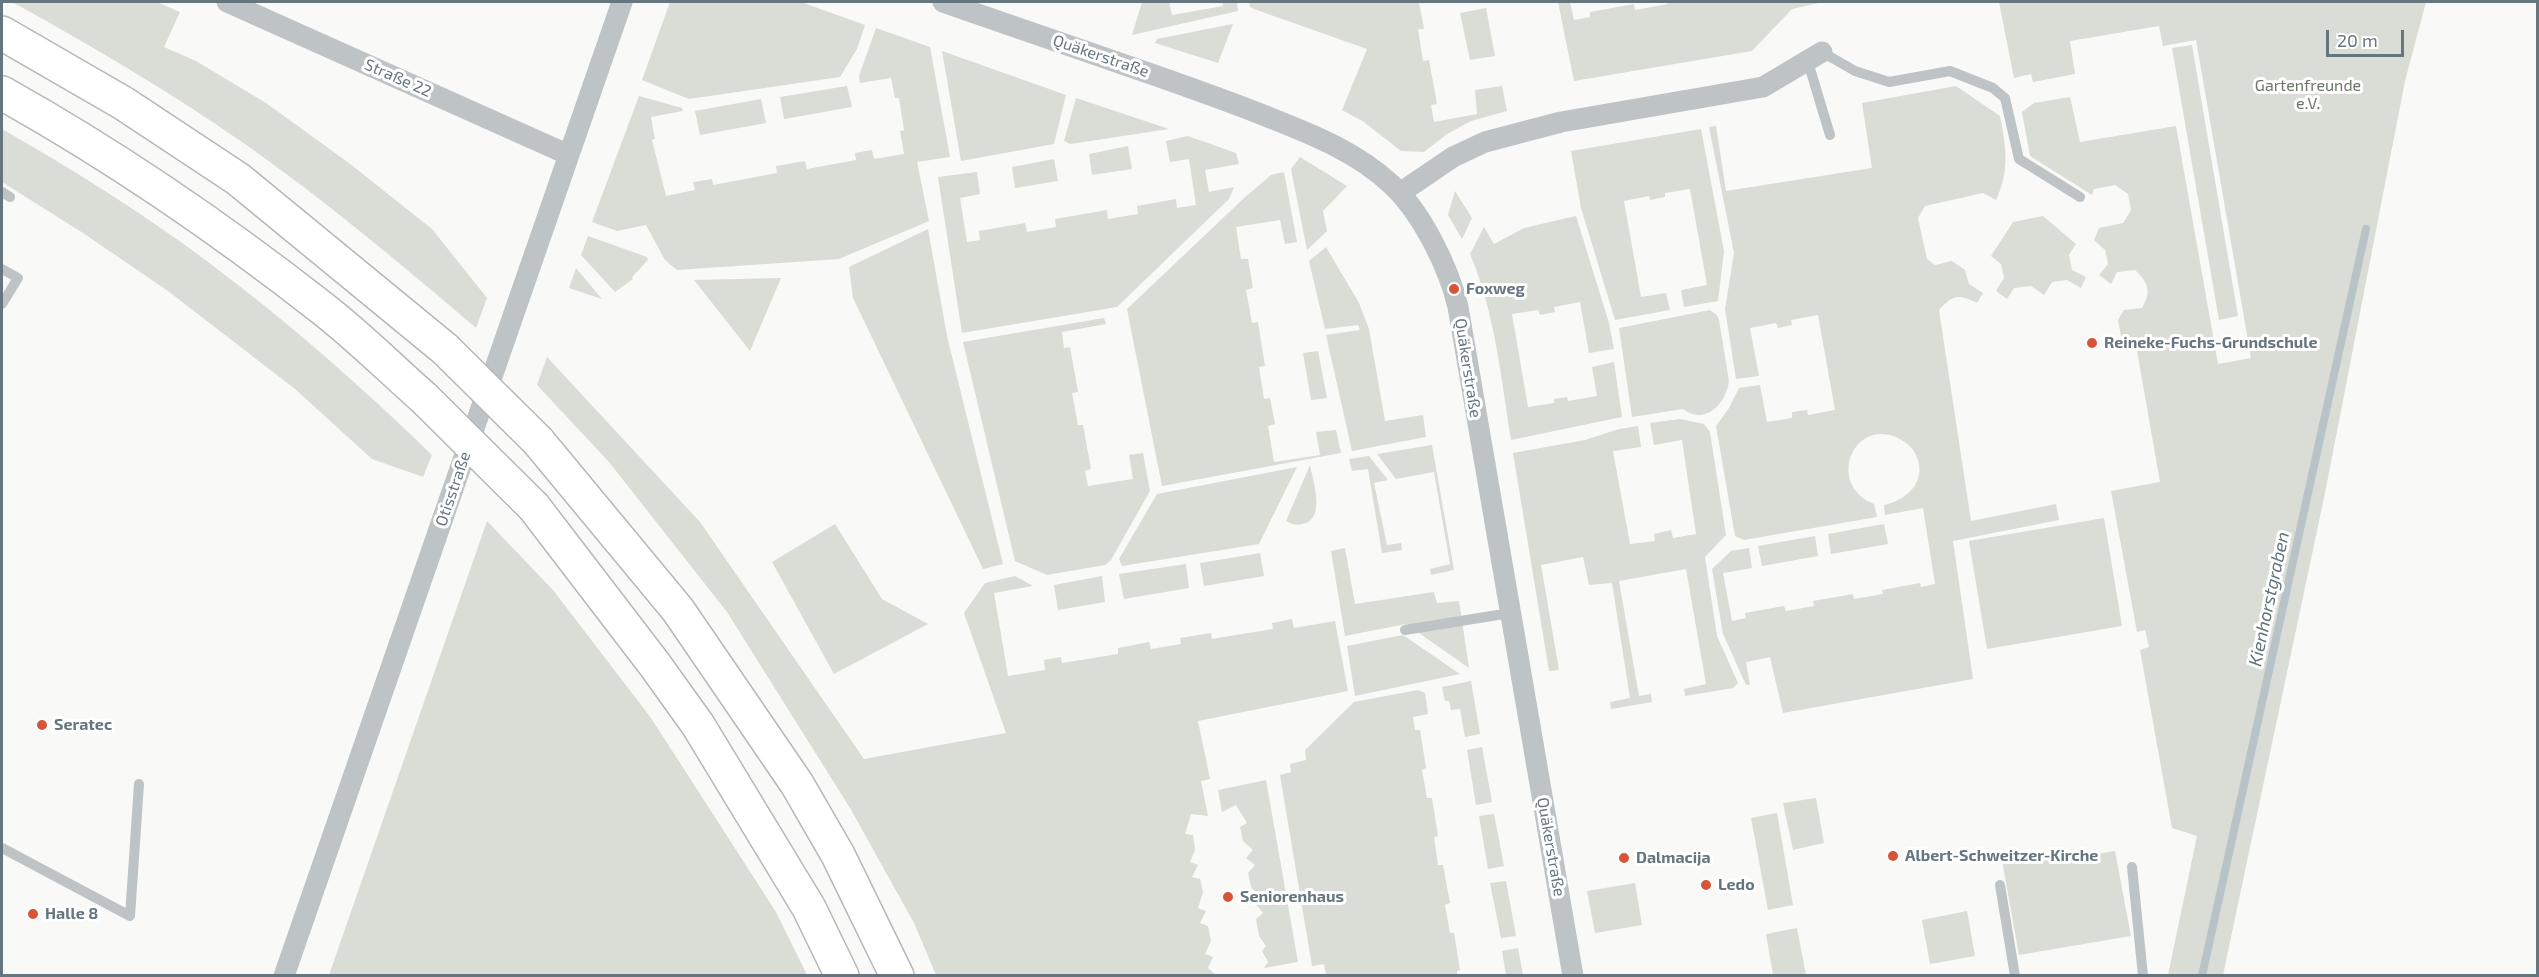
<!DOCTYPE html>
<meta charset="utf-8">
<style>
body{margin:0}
#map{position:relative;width:2539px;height:977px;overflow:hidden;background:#f9f9f7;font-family:"Exo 2",sans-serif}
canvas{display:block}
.frame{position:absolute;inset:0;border:3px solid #66767f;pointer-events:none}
.scale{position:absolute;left:2326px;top:30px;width:78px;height:27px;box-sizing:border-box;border:3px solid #66767f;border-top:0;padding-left:8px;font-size:18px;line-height:21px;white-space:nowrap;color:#66767f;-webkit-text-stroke:4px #fff;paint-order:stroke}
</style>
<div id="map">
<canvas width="2539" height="977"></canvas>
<div class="frame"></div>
<div class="scale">20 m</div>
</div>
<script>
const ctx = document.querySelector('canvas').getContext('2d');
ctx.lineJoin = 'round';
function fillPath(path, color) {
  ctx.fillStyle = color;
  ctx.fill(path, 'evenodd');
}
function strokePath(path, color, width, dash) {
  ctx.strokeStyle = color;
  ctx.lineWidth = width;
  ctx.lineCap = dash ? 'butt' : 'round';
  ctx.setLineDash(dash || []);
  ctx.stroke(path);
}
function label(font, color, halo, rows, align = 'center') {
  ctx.font = font + ' "Exo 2",sans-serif';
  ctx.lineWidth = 6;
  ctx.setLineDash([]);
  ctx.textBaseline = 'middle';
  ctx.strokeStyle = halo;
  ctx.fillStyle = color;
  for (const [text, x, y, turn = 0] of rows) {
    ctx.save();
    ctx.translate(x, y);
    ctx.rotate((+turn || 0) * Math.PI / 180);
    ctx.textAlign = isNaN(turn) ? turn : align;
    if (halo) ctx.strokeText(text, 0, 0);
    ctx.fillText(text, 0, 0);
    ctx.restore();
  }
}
fillPath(new Path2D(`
 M12 2H157L180 12 164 47 196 61 266 103 349 163 432 229 487 298 476 328C401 264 326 201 245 144 170 92 92 46 12 2Z
 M670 2H801L865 25 857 49 840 77 689 99 642 80Z
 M1142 2H1169L1172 15 1223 6 1222 2H1237L1238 11 1132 35Z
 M1249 2H1419L1424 29H1418L1423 61 1429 60 1437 104 1431 105 1434 122 1477 114 1475 90 1502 86 1507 111 1471 121 1447 134 1424 152 1401 151 1364 122 1342 110 1367 49 1254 9 1250 7Z
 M1558 2H1570L1574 20 1590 17V12L1634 4 1635 10 1668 4 1667 2H1823L1792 9 1752 51 1574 81Z
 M1999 2H2426L2405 81 2325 493 2223 975H2168L2197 836 2172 828 2140 650 2149 647 2145 630 2137 632 2111 491 2160 482 2136 345 2121 336 2118 320 2124 310 2142 308C2152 291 2148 282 2135 270L2117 272 2111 284 2099 275 2108 264 2105 250 2094 240 2099 228 2123 223 2131 210 2128 194 2115 185 2094 189 2092 195 2030 156 2022 112 2034 103 2070 97 2080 142 2176 126 2218 364 2251 358 2196 40 2163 46 2159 26 2070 41 2075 74 2033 82 2031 74 2014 78Z
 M1486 8 1495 56 1470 60 1460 13Z
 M1233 24 1218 63 1155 43 1157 39Z
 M876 28 930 47 950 157 917 162 929 221 839 259 677 270 665 260 646 225 617 231 592 222 639 96 682 108 683 111 651 117 655 139 652 140 666 196 695 190 693 182 712 179 713 185 777 173 776 166 805 161 807 169 856 160 855 153 872 150 874 159 904 154 900 131 904 130 899 98H895L891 78 860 83 859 76Z
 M2192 45 2238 316 2219 320 2172 48Z
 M942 51 1066 95 1054 144 961 161Z
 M847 86 852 107 784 119 780 97Z
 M1956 86 2000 116C2006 146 2010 171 1996 200L1983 193 1925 206 1918 218 1927 259 1935 265 1952 261 1965 270 1969 284 1983 293 1977 303C1959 294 1953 294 1939 310L1971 521 2056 504 2059 520 1953 541 1973 679 1783 713 1770 657 1746 662 1750 685H1746L1723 634 1712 569 1731 551 1749 548 1752 568 1723 573 1732 621 1746 618 1745 613 1784 606 1786 611 1814 606 1813 601 1853 594 1854 599 1883 594 1882 590 1920 583 1921 587 1935 584 1923 508 1885 515 1884 505C1907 500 1928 481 1916 455 1912 446 1904 441 1896 437 1853 419 1826 484 1874 504L1877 517 1744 540 1735 536 1716 426 1729 408 1739 388 1760 385 1767 422 1792 418V412L1807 410 1808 415 1835 410 1818 315 1791 320 1792 325 1778 328 1776 323 1750 328 1759 376 1736 379 1725 309 1734 253 1709 127 1716 126 1726 191 1872 168 1862 103Z
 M1076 98 1169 129 1070 144 1064 141Z
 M761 99 766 123 700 135 695 111Z
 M2 129C72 169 143 213 208 262 287 321 361 386 432 455L423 477 372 459 295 389 168 291 83 233 2 182Z
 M1701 129 1724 251 1718 301 1684 307 1681 290 1707 285 1690 189 1665 193V197L1650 200 1649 196 1624 201 1641 297 1666 293 1670 310 1615 320 1581 208 1571 151Z
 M1188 136 1236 153 1239 164 1205 170 1209 192 1234 187 1229 199 1117 307 962 333 938 177 977 172 980 194 960 198 967 242 980 240 979 231 1025 223 1027 232 1056 227 1055 219 1107 210 1108 219 1138 214 1137 206 1176 199 1177 208 1196 205 1189 159 1170 162 1166 141Z
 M1128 146 1132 169 1092 175 1089 154Z
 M1300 157 1347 186 1323 211 1327 231 1307 250 1291 169Z
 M1054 159 1058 181 1015 188 1012 167Z
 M1284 172 1297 242 1285 244 1280 220 1236 227 1241 259H1248L1253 288 1246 290 1252 323 1258 322 1265 366 1259 367 1264 399 1270 398 1275 424 1268 426 1274 462 1320 455 1316 432 1336 430 1341 453 1162 486 1127 309 1243 199 1271 175Z
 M1455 191 1472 218 1462 239 1448 215Z
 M1576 216 1609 323 1614 349 1589 353 1580 302 1554 307 1555 312 1540 315 1538 310 1512 314 1528 407 1554 403V399L1567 397 1568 401 1597 396 1592 367 1614 362 1622 417 1511 440C1501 377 1495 313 1470 254L1484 227 1494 244 1524 228Z
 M2043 216 2076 244 2069 255 2072 270 2086 277 2081 288 2067 280 2052 282 2044 295 2031 286 2014 288 2007 299 1996 291 2004 278 2001 264 1991 256 2013 222Z
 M928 229 947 336 1003 564 983 569 853 298 849 267Z
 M588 236 647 257 648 260 632 277 633 279 615 292 581 255Z
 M1326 247 1359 303 1369 329 1385 421 1423 415 1426 437 1352 451 1326 335 1360 330 1358 325 1325 329 1309 261Z
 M576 268 602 299 569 288Z
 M781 278 750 351 694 280Z
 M1710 310 1717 315 1719 320 1729 381C1726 404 1705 426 1683 409L1632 417 1619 328Z
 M1104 318 1106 324 1062 332 1064 348 1070 347 1078 392 1072 393 1078 425H1083L1091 469 1085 471 1088 486 1133 479 1129 455 1143 453 1150 491 1111 560 1105 565 1047 575 1015 561 963 342Z
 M1318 351 1327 398 1311 400 1303 353Z
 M547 357 700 522 864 759 1006 733 964 613 985 583 1015 576 1033 586 994 593 1008 676 1045 670 1044 660 1061 657 1062 663 1118 654V648L1149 642 1151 649 1181 644 1180 638 1211 633 1212 639 1273 629 1272 623 1292 619 1294 628 1335 621 1348 691 1198 721 1210 779 1201 781 1208 816 1191 814 1185 834 1193 835 1195 850 1190 862 1198 865 1192 877 1200 879 1203 892 1198 908 1206 911 1200 923 1208 926 1211 941 1205 954 1213 957 1208 968 1216 975H936L914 923 850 808 727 612 609 462 537 385Z
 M1680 419 1704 424 1710 432 1726 535 1705 557 1717 636 1738 683 1733 688 1685 696 1684 689 1706 684 1686 569 1619 581 1639 696 1651 694 1652 702 1611 709 1610 702 1630 698 1612 583 1589 585 1583 557 1541 565 1559 670 1549 671 1513 453 1585 440 1619 429 1638 426 1641 447 1613 451 1630 544 1655 541 1654 534 1671 530 1673 538 1696 534 1682 440 1654 445 1650 423Z
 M1432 445 1454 570 1431 575 1430 569 1450 564 1434 472 1396 479 1377 454Z
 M1369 456 1388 480 1374 483 1387 545 1401 543 1402 550 1382 553 1368 469 1352 471 1349 459Z
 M1310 465C1313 481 1326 519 1303 524 1297 526 1291 524 1286 521Z
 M1297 467 1259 544 1122 566 1119 559 1157 494Z
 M2104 518 2122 626 1987 649 1969 541Z
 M487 521 553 590 651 718 776 912 807 975H329Z
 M835 524 882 599 928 624 834 674 772 562Z
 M1884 524 1888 544 1831 554 1828 534Z
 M1815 536 1818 556 1762 566 1758 546Z
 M1345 548 1355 604 1434 592 1437 603 1459 601 1469 668 1406 624 1345 636 1331 551Z
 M1260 553 1264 576 1204 586 1200 563Z
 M1186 564 1189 588 1124 599 1119 574Z
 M1102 576 1105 602 1058 610 1054 585Z
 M1403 635 1460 674 1355 696 1347 646Z
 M1471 681 1480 734 1465 737 1460 709 1451 710 1449 701H1445L1442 687Z
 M1418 690 1425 693 1428 714 1413 717 1415 730H1420L1426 768 1422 770 1427 798H1432L1438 836 1434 837 1438 865H1443L1450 903 1445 905 1450 933H1454L1460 970 1457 971V976L1326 975 1324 964 1312 966 1280 775 1291 772 1290 764 1306 760 1305 750 1354 702Z
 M1482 747 1492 802 1476 805 1467 750Z
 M1266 780 1298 962 1264 968 1268 962 1262 951 1266 946 1259 936 1256 919 1263 913 1253 901 1259 897 1251 887 1248 873 1255 865 1246 858 1253 850 1243 841 1240 827 1247 823 1236 805 1222 812 1218 790Z
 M1816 798 1824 843 1793 850 1783 803Z
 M1777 813 1793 905 1768 910 1751 818Z
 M1494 814 1504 866 1488 869 1479 816Z
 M2115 851 2131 936 2019 955 2001 855 2048 854 2071 858Z
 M1506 881 1516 936 1501 938 1490 883Z
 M1635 883 1642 925 1595 933 1587 891Z
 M1967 911 1975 956 1930 964 1922 920Z
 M1797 928 1806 975H1773L1766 934Z
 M1518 948 1523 975H1506L1502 951Z`), '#d9ddd6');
strokePath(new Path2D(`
 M2202 976 2366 229`), '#b7c3c7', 8);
const motorway = new Path2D(`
 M2 33 123 103 238 179 445 349
 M2 93C113 155 221 229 322 308 358 336 390 368 424 398
 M538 441 678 610 797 784 838 855 897 976
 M534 507 655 665 698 725 809 908 842 976`);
strokePath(motorway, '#b4b8bb', 36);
strokePath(new Path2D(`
 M1822 52 1855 71 1889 82 1950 71 1993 88 2005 98 2019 159 2080 197
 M1808 62 1830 135
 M2 192 10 197
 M2 269 18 278 2 304
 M1405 630 1510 613
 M2 848 130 916 139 784
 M2132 867 2143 976
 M2000 885 2015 976`), '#bec3c6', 10);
strokePath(new Path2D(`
 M227 2 569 155
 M943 2C1014 26 1084 51 1154 75 1194 89 1234 103 1273 119 1316 136 1358 153 1392 185 1422 213 1449 268 1458 307L1573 976
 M1400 193 1453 157 1485 142 1561 122 1763 87 1822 52
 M284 976 622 2`), '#bec3c6', 21);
strokePath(motorway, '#fff', 33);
const motorwayBridge = new Path2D(`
 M445 349 538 441
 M424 398 534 507`);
strokePath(motorwayBridge, '#b4b8bb', 36, []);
strokePath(motorwayBridge, '#fff', 33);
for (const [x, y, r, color] of [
 [1454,289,6,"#d85437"],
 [2092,343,6,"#d85437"],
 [42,725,6,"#d85437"],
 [1893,856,6,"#d85437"],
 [1624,858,6,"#d85437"],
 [1706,885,6,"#d85437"],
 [1228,897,6,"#d85437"],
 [33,914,6,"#d85437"]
]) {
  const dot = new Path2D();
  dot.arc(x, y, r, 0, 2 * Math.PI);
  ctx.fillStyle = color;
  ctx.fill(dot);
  strokePath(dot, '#fff', 2);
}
label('16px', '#66767f', '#fff', [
 ["Quäkerstraße",1101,56,19],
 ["Straße 22",398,78,24],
 ["Quäkerstraße",1468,368,81],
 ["Otisstraße",453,489,-71],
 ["Quäkerstraße",1551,847,80]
]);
label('16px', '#697864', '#fff', [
 ["Gartenfreunde",2308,86],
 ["e.V.",2308,104]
]);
label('bold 16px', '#66767f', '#fff', [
 ["Foxweg",1466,289],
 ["Reineke-Fuchs-Grundschule",2104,343],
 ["Seratec",54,725],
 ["Albert-Schweitzer-Kirche",1905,856],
 ["Dalmacija",1636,858],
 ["Ledo",1718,885],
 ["Seniorenhaus",1240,897],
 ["Halle 8",45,914]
], 'left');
label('italic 18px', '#607479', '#fff', [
 ["Kienhorstgraben",2269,599,-78]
]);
</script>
